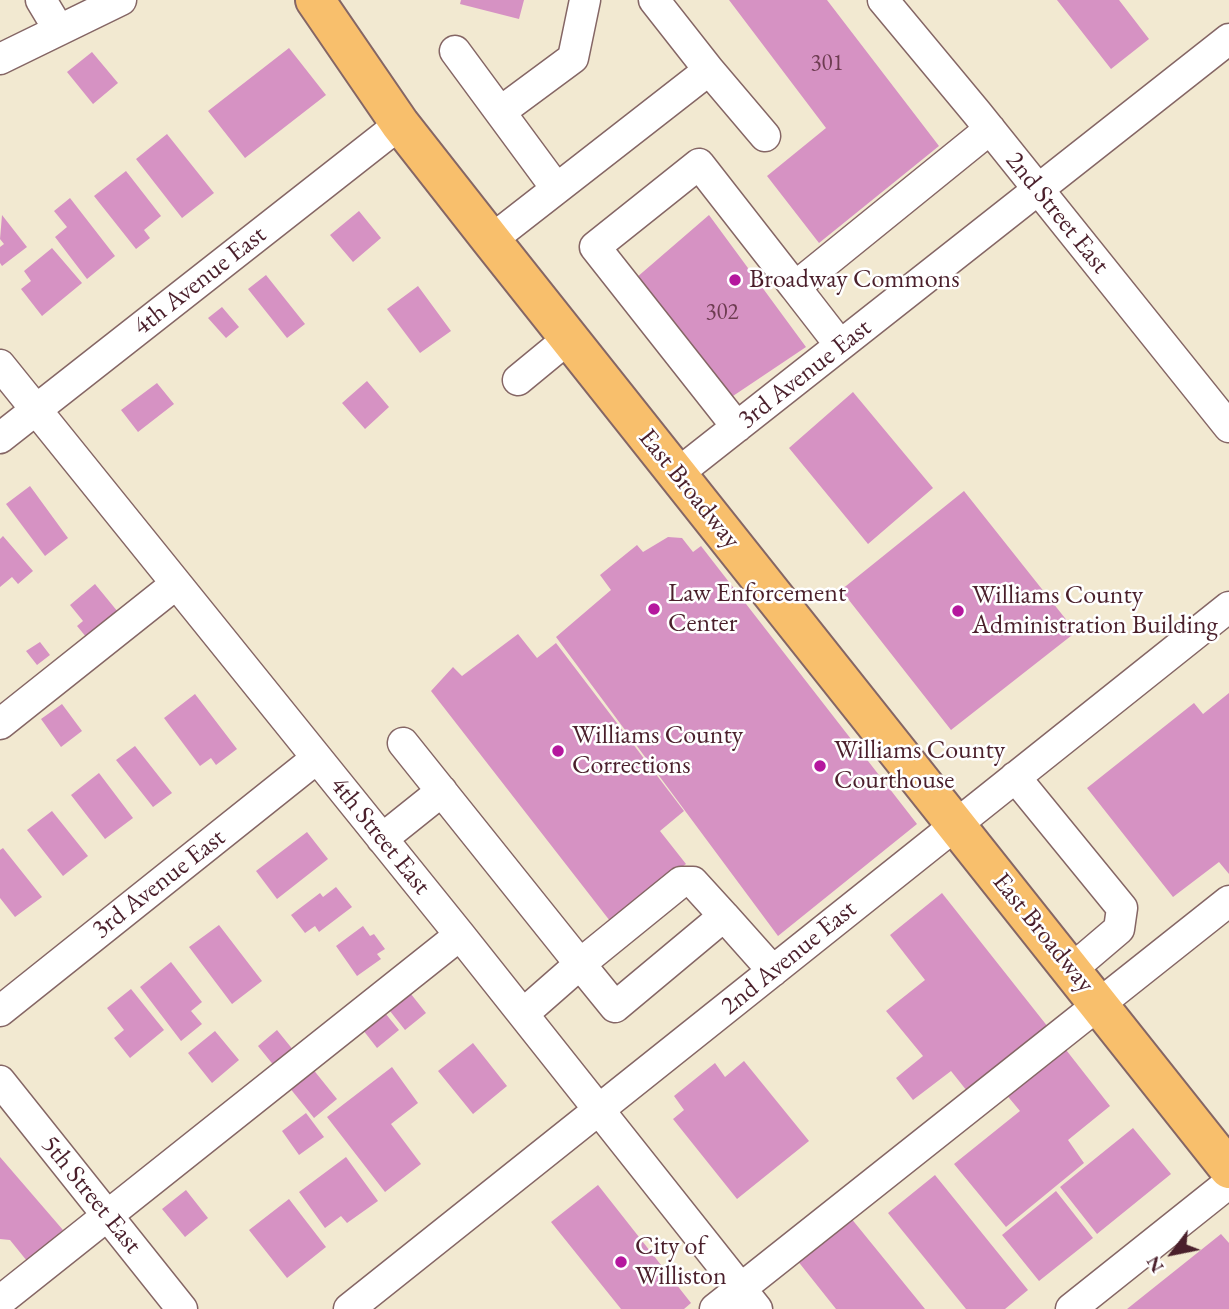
<!DOCTYPE html>
<style>
body{margin:0}
#map{position:relative;width:1229px;height:1309px;overflow:hidden;background:#f2e9d1;font-family:"EB Garamond",serif}
canvas{display:block}
.north{position:absolute;left:1138px;top:1218px;width:70px;height:70px;-webkit-text-stroke:5px #fff;paint-order:stroke;rotate:238deg;font-size:19px;font-weight:700;line-height:28px;text-align:center;color:#4a1f2b}
.north::after{content:'';display:block;margin:auto;width:24px;height:32px;background:#4a1f2b;clip-path:polygon(50% 0,100% 100%,50% 72%,0 100%)}
</style>
<div id="map">
<canvas width="1229" height="1309"></canvas>
<div class="north">N</div>
</div>
<script>
const ctx = document.querySelector('canvas').getContext('2d');
ctx.lineJoin = 'round';
function fillPath(path, color) {
  ctx.fillStyle = color;
  ctx.fill(path, 'evenodd');
}
function strokePath(path, color, width, dash) {
  ctx.strokeStyle = color;
  ctx.lineWidth = width;
  ctx.lineCap = dash ? 'butt' : 'round';
  ctx.setLineDash(dash || []);
  ctx.stroke(path);
}
function label(font, color, halo, rows, align = 'center') {
  ctx.font = font + ' "EB Garamond",serif';
  ctx.lineWidth = 5;
  ctx.setLineDash([]);
  ctx.textBaseline = 'middle';
  ctx.strokeStyle = halo;
  ctx.fillStyle = color;
  for (const [text, x, y, turn = 0] of rows) {
    ctx.save();
    ctx.translate(x, y);
    ctx.rotate((+turn || 0) * Math.PI / 180);
    ctx.textAlign = isNaN(turn) ? turn : align;
    if (halo) ctx.strokeText(text, 0, 0);
    ctx.fillText(text, 0, 0);
    ctx.restore();
  }
}
fillPath(new Path2D(`
 M461 0H524L519 19 460 4Z
 M729 0H827L939 146 819 243 767 176 826 128Z
 M1057 0H1119L1149 39 1111 69Z
 M289 48 326 95 245 158 208 111Z
 M92 52 118 83 93 104 67 72Z
 M167 134 214 193 182 218 136 159Z
 M126 171 161 216 144 230 150 238 136 249 94 196Z
 M70 198 115 256 87 279 55 237 67 227 54 211Z
 M359 211 381 238 353 262 330 235Z
 M2 215 27 247 2 266 0 263V247L4 244 0 239Z
 M709 215 806 347 730 398 636 278Z
 M52 248 82 283 42 316 21 289 31 281 24 271Z
 M266 275 305 324 287 338 248 289Z
 M418 286 451 331 420 353 387 309Z
 M222 307 239 327 226 338 208 318Z
 M367 381 389 407 365 429 342 403Z
 M157 383 174 404 138 432 121 410Z
 M853 392 933 488 868 544 789 448Z
 M30 486 68 538 45 556 6 504Z
 M964 491 1076 632 951 730 841 590Z
 M3 536 33 571 18 584 12 577 0 587V539Z
 M668 537 682 538 693 552 701 546 917 824 778 936 556 637 611 590 600 575 637 545 643 552Z
 M95 584 118 612 87 638 77 626 83 621 70 605Z
 M518 634 537 658 556 643 684 811 660 831 686 864 610 921 431 691 453 667 462 676Z
 M40 642 50 655 37 665 26 651Z
 M1229 693V874L1219 862 1173 897 1087 788 1194 703 1203 714Z
 M195 694 237 749 216 765 211 758 200 766 164 718Z
 M62 704 82 731 61 747 41 719Z
 M135 746 172 793 153 807 116 760Z
 M99 773 133 818 105 839 71 795Z
 M52 811 88 856 63 876 27 830Z
 M307 832 328 859 277 899 256 871Z
 M3 848 42 897 15 917 0 898V850Z
 M336 887 352 907 319 932 315 926 305 933 291 915 320 893 323 897Z
 M942 893 1048 1027 967 1091 951 1071 913 1100 896 1078 923 1056 886 1011 925 980 890 935Z
 M219 925 262 981 232 1004 189 947Z
 M363 926 370 936 374 934 385 949 377 954 381 959 357 976 336 946Z
 M171 962 202 1002 191 1011 202 1024 181 1041 140 987Z
 M131 989 164 1030 130 1058 114 1038 124 1030 107 1008Z
 M407 989 426 1013 405 1030 386 1006Z
 M385 1013 399 1030 377 1048 363 1030Z
 M277 1030 294 1051 275 1067 258 1046Z
 M215 1031 239 1060 212 1083 188 1053Z
 M473 1043 507 1086 473 1114 438 1071Z
 M1063 1046 1110 1106 1068 1140 1084 1163 1006 1227 954 1164 1020 1111 1005 1093Z
 M744 1061 809 1141 737 1199 673 1119 684 1110 674 1096 715 1063 725 1077Z
 M392 1067 418 1103 391 1124 421 1164 385 1192 327 1117Z
 M312 1068 337 1099 314 1118 289 1087Z
 M306 1113 324 1137 299 1155 282 1131Z
 M1133 1128 1171 1174 1097 1234 1060 1187Z
 M0 1157 63 1230 27 1261 10 1240 0 1239Z
 M346 1157 378 1201 347 1223 341 1216 325 1228 299 1192Z
 M935 1175 1028 1290 1005 1309H966L888 1213Z
 M598 1185 691 1303 684 1309H621L551 1222Z
 M186 1190 208 1218 185 1237 162 1209Z
 M1056 1191 1093 1238 1039 1281 1002 1235Z
 M289 1199 326 1247 287 1278 249 1230Z
 M846 1212 925 1309H836L793 1255Z
 M1221 1234 1229 1243V1309H1127Z`), '#d692c3');
const minor = new Path2D(`
 M41 0 59 30
 M654 0 709 70
 M883 0 977 113 1229 427
 M455 51 556 188
 M0 59 121 0
 M500 112 573 58 585 0
 M491 240 709 70 765 136
 M840 345 795 287 990 129
 M0 365 460 935 757 1309
 M518 380 569 338
 M737 427 595 247 699 164 795 287
 M0 438 400 124
 M677 474 1229 39
 M0 724 176 584
 M403 743 580 964 681 882H693L724 916
 M1015 777 1122 908 1119 929 1072 969
 M382 839 442 791
 M0 1011 317 758
 M523 1014 580 964 615 1007 724 916 773 971
 M0 1081 182 1309
 M0 1301 460 935
 M349 1309 1229 607
 M715 1309 1229 901
 M1071 1309 1229 1183`);
const major = new Path2D(`
 M315 0 400 124 491 240 1229 1169`);
strokePath(minor, '#856665', 33);
strokePath(major, '#856665', 42);
strokePath(minor, '#fff', 30);
strokePath(major, '#f8bf6c', 38);
for (const [x, y, r, color] of [
 [735,280,7,"#b5179e"],
 [654,609,7,"#b5179e"],
 [958,611,7,"#b5179e"],
 [558,751,7,"#b5179e"],
 [820,766,7,"#b5179e"],
 [621,1262,7,"#b5179e"]
]) {
  const dot = new Path2D();
  dot.arc(x, y, r, 0, 2 * Math.PI);
  ctx.fillStyle = color;
  ctx.fill(dot);
  strokePath(dot, '#fff', 2.5);
}
label('23px', '#6d3c51', null, [
 ["301",827,64],
 ["302",722,313]
]);
label('26px', '#4a1f2b', '#fff', [
 ["2nd Street East",1057,213,51],
 ["4th Avenue East",200,281,-38],
 ["3rd Avenue East",805,374,-38],
 ["East Broadway",689,489,51],
 ["4th Street East",380,836,51],
 ["3rd Avenue East",159,884,-38],
 ["East Broadway",1043,933,51],
 ["2nd Avenue East",789,958,-39],
 ["5th Street East",91,1195,51]
]);
label('26px', '#4a1f2b', '#fff', [
 ["Broadway Commons",749,280],
 ["Law Enforcement",668,594],
 ["Center",668,624],
 ["Williams County",972,596],
 ["Administration Building",972,626],
 ["Williams County",572,736],
 ["Corrections",572,766],
 ["Williams County",834,751],
 ["Courthouse",834,781],
 ["City of",635,1247],
 ["Williston",635,1277]
], 'left');
</script>
